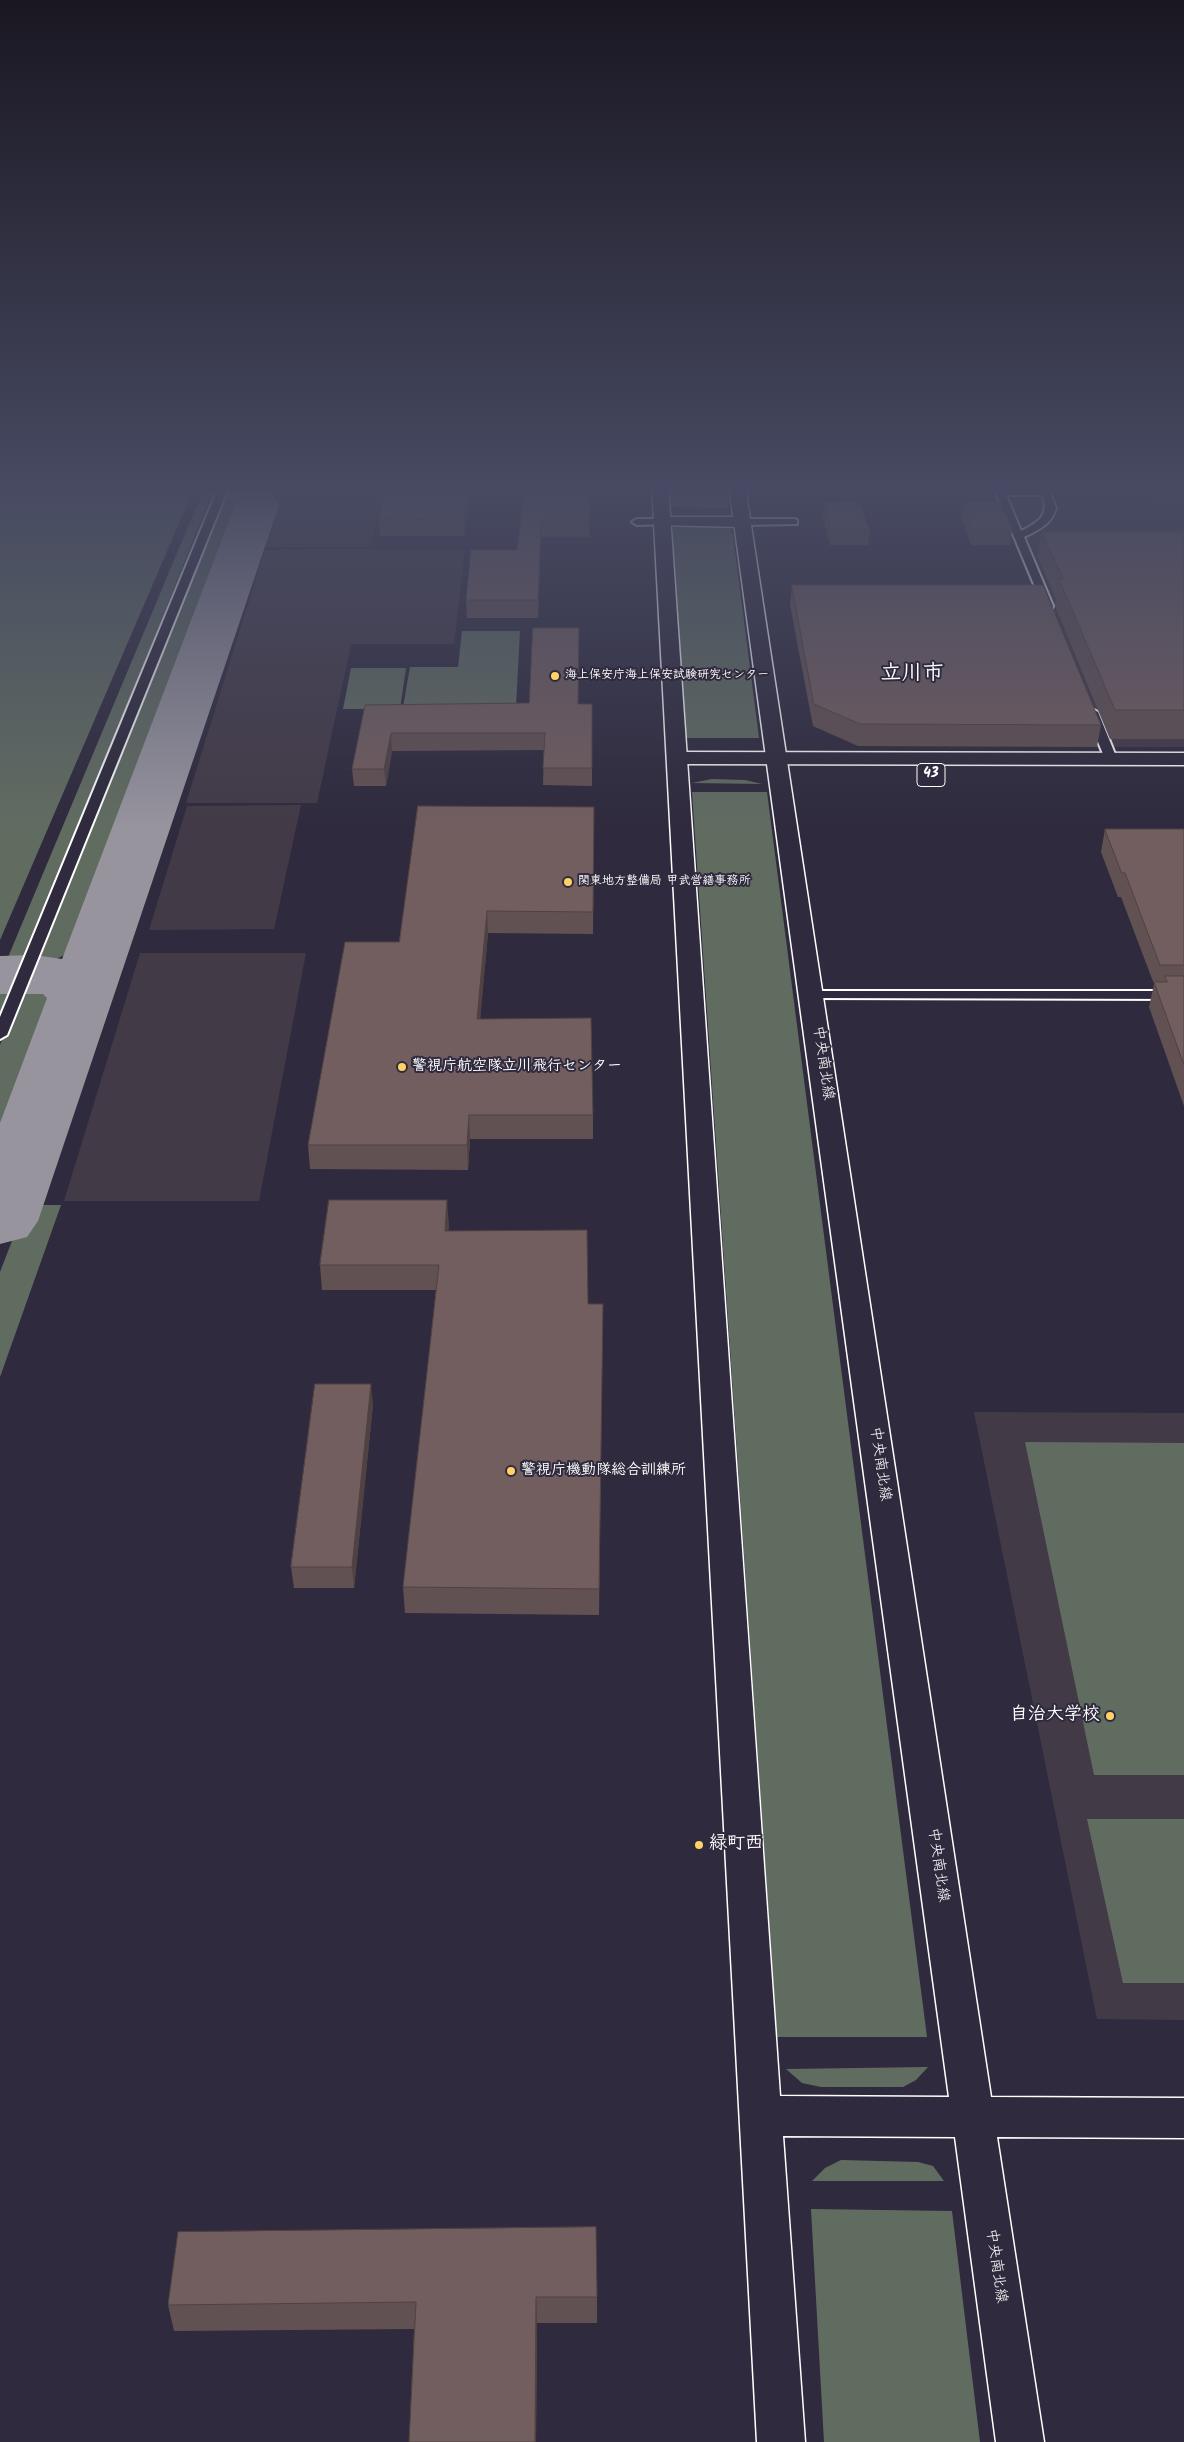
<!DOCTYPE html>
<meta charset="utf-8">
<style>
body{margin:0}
canvas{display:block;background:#2f2a3d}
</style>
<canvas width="1184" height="2442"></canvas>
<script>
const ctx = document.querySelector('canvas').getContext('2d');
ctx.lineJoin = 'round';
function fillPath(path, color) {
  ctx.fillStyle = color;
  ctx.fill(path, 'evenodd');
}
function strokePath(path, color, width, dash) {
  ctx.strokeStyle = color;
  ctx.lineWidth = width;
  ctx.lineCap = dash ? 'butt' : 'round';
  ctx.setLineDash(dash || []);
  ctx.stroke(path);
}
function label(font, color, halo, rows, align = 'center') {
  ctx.font = font + ' Kalam,"Klee One",sans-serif';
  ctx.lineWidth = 4;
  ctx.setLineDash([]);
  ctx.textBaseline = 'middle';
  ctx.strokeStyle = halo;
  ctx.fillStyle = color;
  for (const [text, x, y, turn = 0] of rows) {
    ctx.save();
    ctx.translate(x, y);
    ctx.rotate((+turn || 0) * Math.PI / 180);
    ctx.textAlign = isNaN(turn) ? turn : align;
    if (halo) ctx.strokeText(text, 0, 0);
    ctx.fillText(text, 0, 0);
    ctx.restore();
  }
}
fillPath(new Path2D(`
 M253 486H385L370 547H246L266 494Z
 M991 486H1184V747H1097Z
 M465 549 454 644H351L317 803H186L265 550Z
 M301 805 274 929 149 930 187 806Z
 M140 953H306L259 1201H64Z
 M974 1412 1184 1413V2020L1097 2019Z`), '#433a47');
fillPath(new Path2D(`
 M0 486H195L0 940Z
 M205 486H215L24 962H6Z
 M668 486H726L728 508 669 507Z
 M223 488 238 495 241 503 74 945C63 959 53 961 36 962Z
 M683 526 722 527 730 529 733 535 759 738H685L671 531 674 528Z
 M245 550H259L254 568H240Z
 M226 608H241L230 639H214Z
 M462 631H520L516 707H403L410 667H458Z
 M212 646H229L219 678H201Z
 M351 668H406L400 709H343Z
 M200 685H216L203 720H187Z
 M185 727H202L189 764H171Z
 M169 774H186L175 807H157Z
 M712 779 745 780 762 784 692 783Z
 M692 792H767L927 2037H777Z
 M0 980H16L0 1020Z
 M26 981 50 984 56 989 57 997 0 1149V1045Z
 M26 1205H61L0 1377V1272Z
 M1025 1442 1184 1443V1775H1094Z
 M1087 1819H1184V1983H1123Z
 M928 2067 916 2080 903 2087H821L802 2083 786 2069Z
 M841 2160 918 2162 933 2166 944 2181H812L825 2168Z
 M811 2209 952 2211 980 2442H824Z`), '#616c61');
fillPath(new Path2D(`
 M215 486H267L279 505 38 1221 27 1237 0 1244V1123L47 998 43 994H0V956L34 955 62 959 235 505C232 498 221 495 215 486Z`), '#97949e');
const lane = new Path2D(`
 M219 486H229L7 1035 0 1039V1017Z
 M993 486H1003L1004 489H1039L1037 486H1047L1056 508C1052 524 1037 531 1024 537L1053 606 1052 608 1048 609 1043 606ZM1006 495H1042C1051 514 1038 523 1021 531Z
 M662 519 665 520V524L637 525 632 522 637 519Z
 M794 519 797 520V524L742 525 737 522 742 519Z
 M1092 709 1098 712 1117 759 1115 762H1107L1105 759 1086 712Z
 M812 991H1184V999L807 998 805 995 807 992Z`);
const street = new Path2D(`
 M662 517H742L748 519 750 522 748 525 742 527 656 525 654 522 656 519Z`);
const secondary = new Path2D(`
 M652 486H668L780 2096 949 2097 729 486H745L991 2097 1184 2098V2138L997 2137 1044 2442H996L955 2137 783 2136 805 2442H757Z`);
const primary = new Path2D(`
 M678 752 1184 753V765L678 764 671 762 668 758 671 754Z`);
strokePath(lane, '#fff', 4);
strokePath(street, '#fff', 3);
strokePath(secondary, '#fff', 3);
strokePath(primary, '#fff', 3);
fillPath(lane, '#2f2a3d');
fillPath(street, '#2f2a3d');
fillPath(secondary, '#2f2a3d');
fillPath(primary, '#2f2a3d');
fillPath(new Path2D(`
 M386 486H594V490L591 489 589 537H541L538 618H467L466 600 517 550 525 489H471L464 536H380L379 519Z
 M1119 486H1184V498H1153L1151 496H1125Z
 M963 501 1012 530 1010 545H971L961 516Z
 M824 502 870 530 868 545H830L823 516Z
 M1041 531H1184V739H1110L1055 606 1056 599 1038 557Z
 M792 585 1101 725 1097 747 858 746 813 726 790 605Z
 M578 704H592V786L543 785 544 750 392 751 386 786H354L352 769 365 705Z
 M594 807 593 934 488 933 480 1019 593 1115V1139H470L468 1170 310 1169 308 1145 399 942Z
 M1105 829H1184V1106L1149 1007 1154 984 1121 897H1118L1101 852Z
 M449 1225 448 1231 588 1304H603L599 1615 405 1613 403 1587 436 1290H322L320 1265Z
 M373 1405 354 1588H294L291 1567Z
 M178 2232 597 2297V2323H537L536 2442H409L414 2329 174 2331 168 2305Z`), '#625152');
fillPath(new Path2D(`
 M468 486H471V489L464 536V520Z
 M590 486H591L589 537V520Z
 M541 520V537L538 618V600Z
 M391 733 392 751 386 786 384 769Z
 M487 911 488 933 478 1043 477 1019Z
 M469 1115 470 1139 468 1170 467 1145Z
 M447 1200 449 1225 446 1257 445 1231Z
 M371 1384 373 1405 354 1588 352 1567Z
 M536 2297 537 2323 536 2442H535Z`), '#504242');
const building = new Path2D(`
 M386 486H468L464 520 379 519Z
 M525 486H590L589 520H541L538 600H466L471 550H517Z
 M858 501 870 530H831L824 502Z
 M963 501H1000L1012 530H973Z
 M1041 531H1184V710H1115L1059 579H1063Z
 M792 585H1043L1101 725 860 724 814 704Z
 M533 628H579L578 704H592V768H543L545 733H391L384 769H352L365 705 529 703Z
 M418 806 594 807 593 912 487 911 477 1019 591 1018 593 1115H469L467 1145H308L345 942H399Z
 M1105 829H1184V965H1160L1125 873H1122Z
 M1165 976H1184V1065L1154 982H1167Z
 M329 1200H447L445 1231 587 1230 588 1304H603L599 1589 403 1587 439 1265H320Z
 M315 1384H371L352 1567H291Z
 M596 2227 597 2297H536L535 2442H409L416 2302 168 2305 178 2232Z`);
fillPath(building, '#725e5f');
strokePath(building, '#504242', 1);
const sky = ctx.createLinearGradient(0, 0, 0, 828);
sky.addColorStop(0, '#1a1722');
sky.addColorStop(0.59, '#474a62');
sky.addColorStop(1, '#474a6200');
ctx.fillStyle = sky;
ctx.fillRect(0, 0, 1184, 828);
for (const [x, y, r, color] of [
 [555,676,5,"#ffd166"],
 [568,882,5,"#ffd166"],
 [402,1067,5,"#ffd166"],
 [511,1471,5,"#ffd166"],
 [1110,1716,5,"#ffd166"],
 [699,1845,5,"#ffd166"]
]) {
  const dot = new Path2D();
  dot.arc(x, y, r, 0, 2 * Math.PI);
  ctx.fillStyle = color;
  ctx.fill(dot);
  strokePath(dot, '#2f2a3d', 2);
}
label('bold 12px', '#fff', '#2f2a3d', [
 ["海上保安庁海上保安試験研究センター",565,676],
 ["関東地方整備局 甲武営繕事務所",578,882]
], 'left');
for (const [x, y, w] of [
 [931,775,28]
]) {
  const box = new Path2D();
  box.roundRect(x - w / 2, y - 11.5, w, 23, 4);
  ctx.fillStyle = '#2f2a3d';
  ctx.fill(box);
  strokePath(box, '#fff', 1);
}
label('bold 14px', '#fff', null, [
 ["43",931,775]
]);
label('15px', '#fff', '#2f2a3d', [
 ["中央南北線",822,1063,82],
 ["中央南北線",879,1464,82],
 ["中央南北線",937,1865,82],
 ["中央南北線",995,2266,82]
]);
label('bold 15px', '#fff', '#2f2a3d', [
 ["警視庁航空隊立川飛行センター",412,1067],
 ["警視庁機動隊総合訓練所",521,1471]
], 'left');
label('bold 18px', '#fff', '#2f2a3d', [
 ["自治大学校",1100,1716],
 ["緑町西",709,1845,"left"]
], 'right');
label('bold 21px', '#fff', '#2f2a3d', [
 ["立川市",912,675]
]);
</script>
